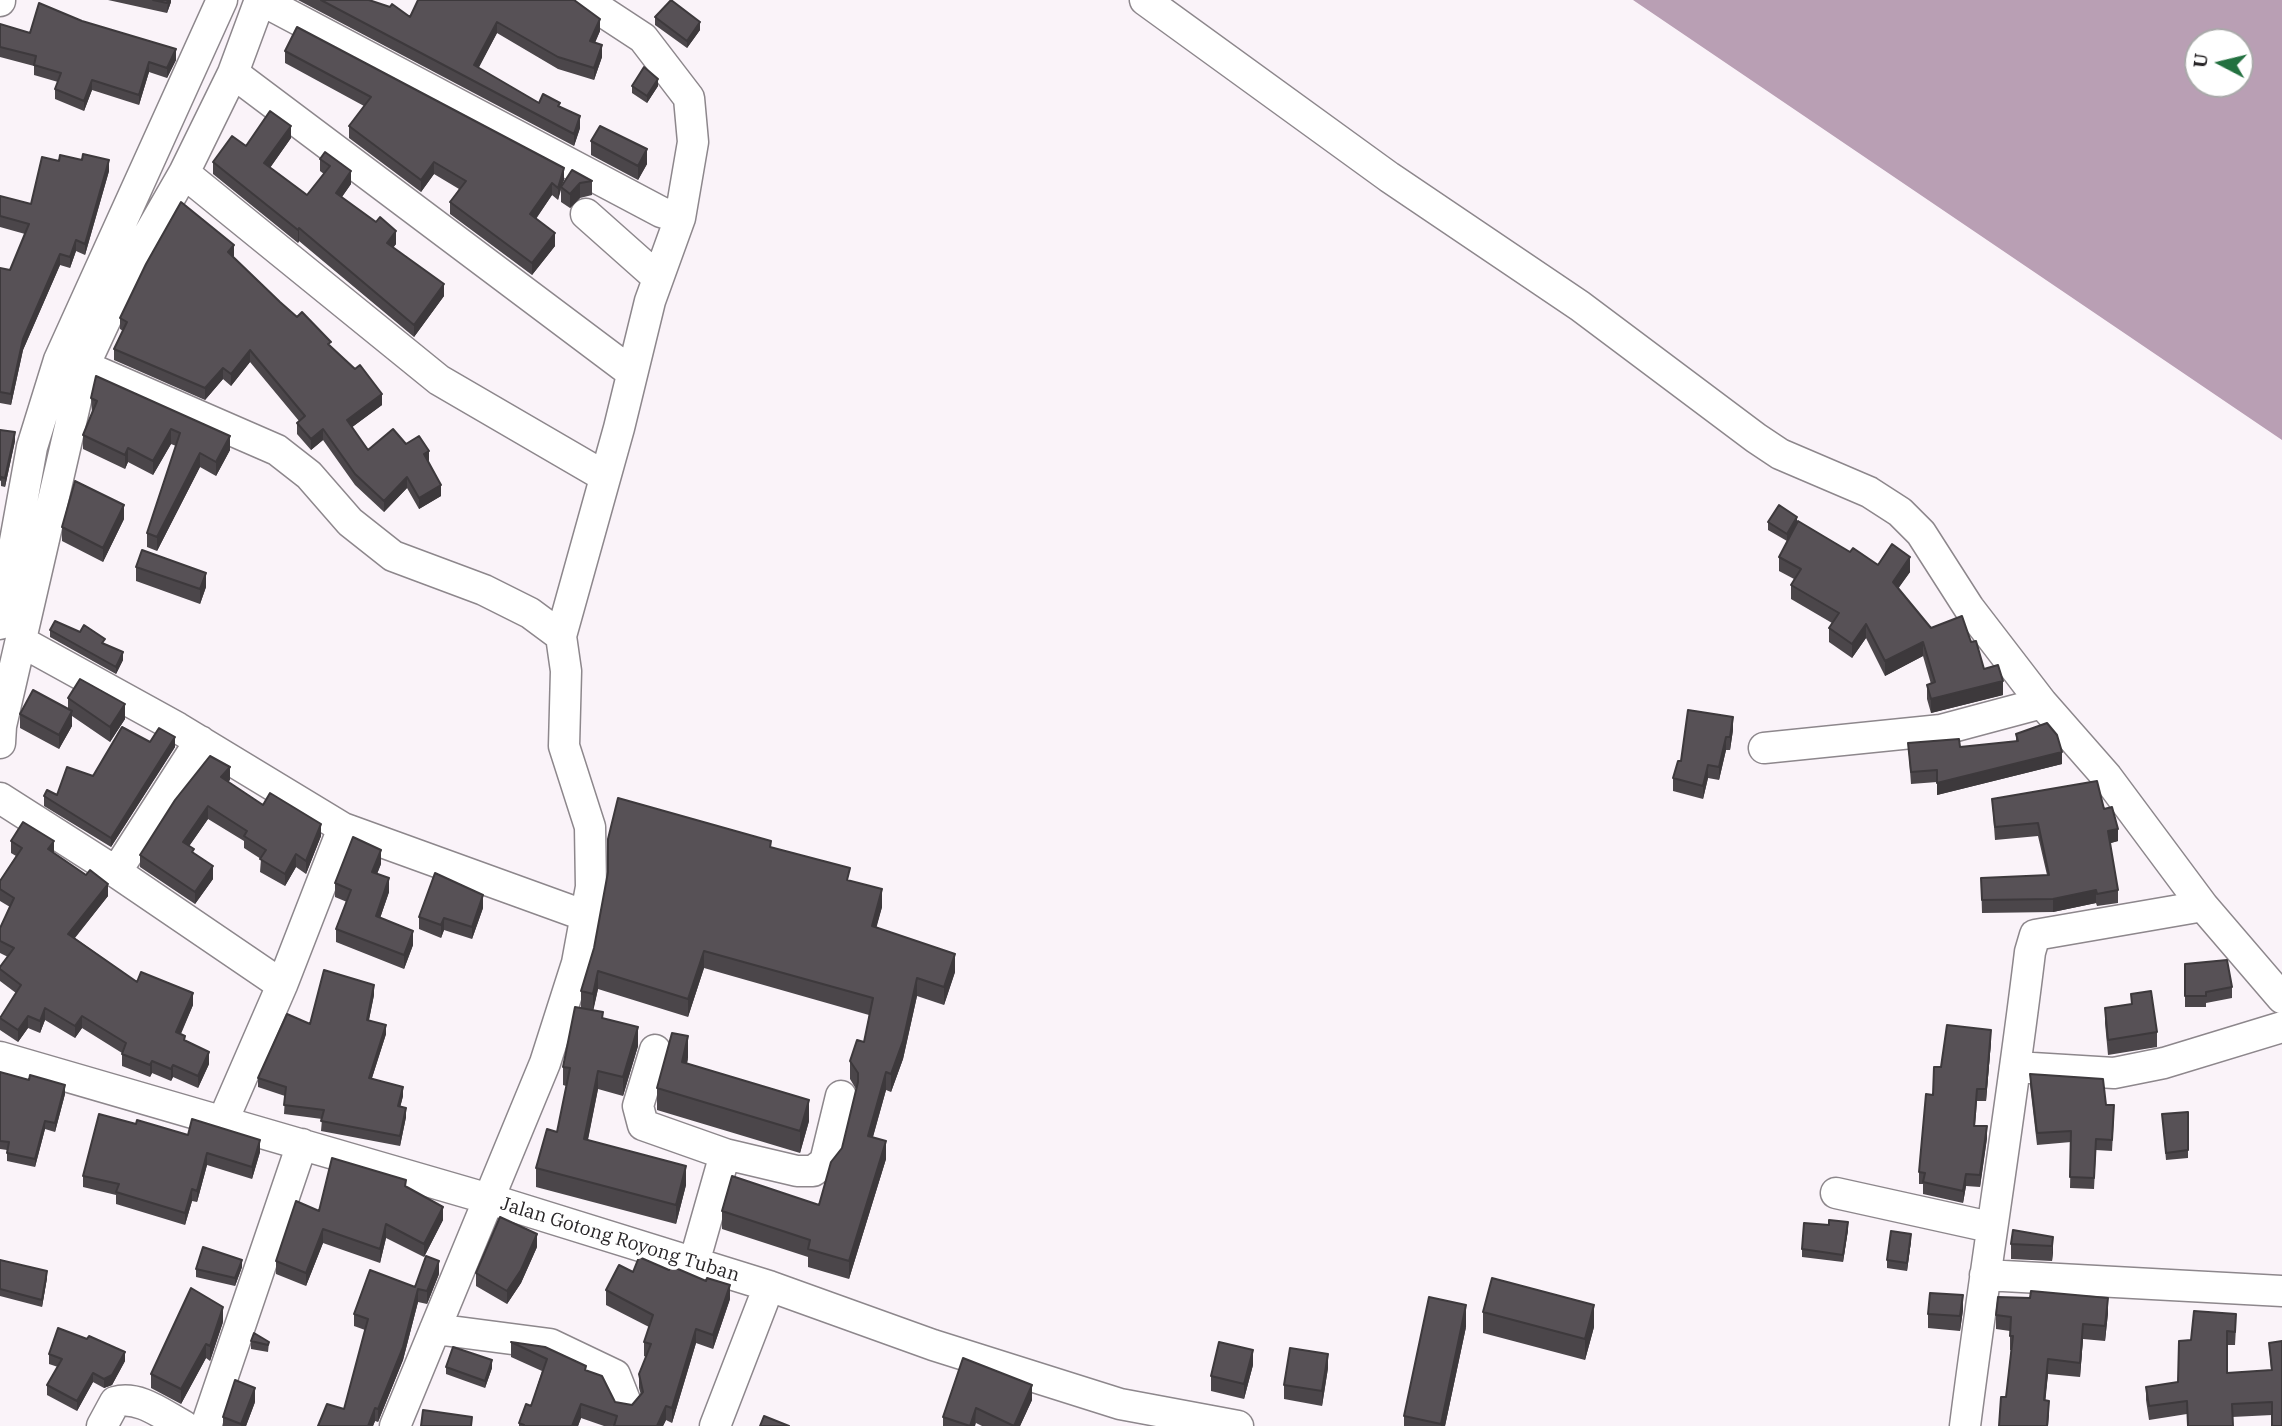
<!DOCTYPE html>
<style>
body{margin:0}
#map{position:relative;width:2282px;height:1426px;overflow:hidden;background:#faf3f9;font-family:"IBM Plex Serif",serif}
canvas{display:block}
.north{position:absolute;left:2184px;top:28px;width:70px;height:70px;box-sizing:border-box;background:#fff;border:2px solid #a9a8a9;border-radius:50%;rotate:277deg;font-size:19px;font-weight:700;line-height:28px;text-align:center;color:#282527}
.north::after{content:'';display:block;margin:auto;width:24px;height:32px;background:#237140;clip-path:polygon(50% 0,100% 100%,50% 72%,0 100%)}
</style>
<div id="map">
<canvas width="2282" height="1426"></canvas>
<div class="north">U</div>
</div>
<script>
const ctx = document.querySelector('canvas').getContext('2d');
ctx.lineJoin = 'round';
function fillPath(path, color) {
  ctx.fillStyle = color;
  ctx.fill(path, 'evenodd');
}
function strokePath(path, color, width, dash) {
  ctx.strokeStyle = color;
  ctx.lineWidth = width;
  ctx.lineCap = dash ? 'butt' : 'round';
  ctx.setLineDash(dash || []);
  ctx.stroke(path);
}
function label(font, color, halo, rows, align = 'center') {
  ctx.font = font + ' "IBM Plex Serif",serif';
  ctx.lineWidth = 7;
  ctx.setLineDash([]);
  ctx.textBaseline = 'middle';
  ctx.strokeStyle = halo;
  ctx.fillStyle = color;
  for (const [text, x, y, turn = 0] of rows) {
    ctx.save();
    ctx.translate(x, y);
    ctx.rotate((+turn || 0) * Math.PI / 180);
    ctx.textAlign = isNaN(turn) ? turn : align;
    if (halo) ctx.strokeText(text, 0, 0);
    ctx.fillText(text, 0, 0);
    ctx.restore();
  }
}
fillPath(new Path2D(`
 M1633 0H2282V440ZM2198 42H2240V84H2198Z`), '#b99fb4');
const minor = new Path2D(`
 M261 0 661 212 680 218 650 301 619 428 561 636
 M585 0 643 38 689 98 693 142 680 218
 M1145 0 1389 177 1580 306 1756 438 1780 454 1869 492 1900 512 1921 533 1969 608 2042 703 2107 777 2203 906 2282 998
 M0 1V0
 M233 73 631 372
 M184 173 439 380 604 476
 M586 214 658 278
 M84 366 277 450 309 475 350 522 393 556 484 590 530 613 561 636 566 671 564 746 590 827 591 887 577 963 545 1063 395 1426
 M0 624 32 447 59 360 222 0
 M22 642 178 728 343 828 282 985 222 1123
 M0 743 1 726 84 366 130 267 184 173 233 73 260 0
 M1764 748 1941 730 2042 703
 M0 798 116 872 282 985
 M343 828 586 916
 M116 872 200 741
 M655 1050 638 1106 643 1125 725 1154 797 1171H813L825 1162 841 1096
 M0 1057 489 1199 769 1286 933 1345 1120 1404 1238 1426
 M2016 1067 2114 1073 2164 1063 2282 1027
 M1836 1193 1990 1227
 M694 1263 725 1154
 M1985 1275 2282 1291
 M435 1329 550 1344 615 1375 626 1403
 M102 1426 115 1402C139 1395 163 1415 184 1426
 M206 1426 302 1144
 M715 1426 769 1286
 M1965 1426C1985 1268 2011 1110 2030 952L2035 935 2203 906`);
strokePath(minor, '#8d878c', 33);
strokePath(minor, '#fff', 30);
fillPath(new Path2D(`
 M108 0H171V2L167 13Z
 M298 0H369L410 17 418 0 600 31 595 43 602 57 594 80 558 69 497 33 478 68 539 103 560 107 580 128 574 146Z
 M655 17 700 30 687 48 655 25Z
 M0 24 30 33 176 60 167 78 149 72 139 105 92 90 84 111 55 99V89L58 82 34 75V66L0 57Z
 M285 51 564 180 562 184 592 181V195L580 198 570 208 561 202V190L558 200 552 195 536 219 555 246 532 275 450 214V202L459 189 434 174 421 192 349 138V126L364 106 285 63Z
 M632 86H658L647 103 632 93Z
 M291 138 270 168 307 195 324 174 320 171V159L325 152 351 184 342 197 396 244 393 248 444 296 414 337 299 241 298 243 213 174V162L246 146Z
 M591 141 647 164 638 180 591 155Z
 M59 161 109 171 85 255 76 251 70 268 60 265 23 350 11 405 0 403V268L10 270 25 234 0 227V196L31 204Z
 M234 256 233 257 280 302 331 347 382 405 352 427 368 450 406 444 429 463 441 496 419 509 407 488 384 512 355 485 323 440 311 450 297 434V423L299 421 250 362 231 386 223 379 205 400 114 360V349L123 331 120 329V318Z
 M91 398 230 450 216 476 200 467 157 551 147 547V533L176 446 171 444 153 475 128 462 125 469 83 449V435L92 413Z
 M0 430 15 441 5 487 1 486Z
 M124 519 103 562 62 541V527Z
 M1768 522H1797L1850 552 1878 565 1910 572 1898 588 1931 628 1971 642 1984 669 2003 695 1931 713 1927 699V685L1931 684 1923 656 1885 676 1866 638 1852 658 1829 642V628L1832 623 1791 599V585L1794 579 1779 571V557L1792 534 1787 541 1768 530Z
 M136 567 206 587 200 604 136 581Z
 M50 630 105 644 123 660 116 674 50 637Z
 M68 698 125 719 110 742 72 716V726L59 749 20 728V714L68 709Z
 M1733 730 1730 750H1726L1719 780 1708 778 1703 799 1673 791V778L1681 761Z
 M2016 734 2062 764 1937 795V782L1911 784 1908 743 1960 747 2016 741Z
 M150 742 175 747 111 847 44 806V796L57 795 93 776Z
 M230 780 228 782 263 805 321 836 306 874 296 867 285 886 260 872 261 859 244 848V841L208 819 189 846 213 879 195 904 140 867V855Z
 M1992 799 2104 809 2118 841 2110 843 2118 890V903L2097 906 2096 903 2053 912 1982 913 1981 878 2047 875 2038 836 1995 840Z
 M11 841 53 853 108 896 75 938 137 982 193 1005 181 1034 185 1041 209 1064 198 1088 173 1077 171 1081 152 1073 150 1077 122 1066V1053L82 1028 75 1038 45 1020 40 1033 28 1028 18 1042 0 1030V1018L16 993 0 981V967L8 957 0 953V928L10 907 0 901V881L16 856 11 853Z
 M771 848 850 881 882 907 876 927 955 972 944 1005 917 996 903 1059 891 1092 886 1090 873 1137 886 1159 849 1279 808 1267V1257L722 1229V1211L819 1205 842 1148 856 1089 850 1079V1061L864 1042 869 1015 704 968 688 1017 598 989 593 1010 638 1046 623 1096 598 1089 588 1140 686 1185 676 1224 536 1187V1168L557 1132 566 1086 563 1085V1067L581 1008V991L594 948 608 873Z
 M381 864 377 874 389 892 380 918 413 945 404 969 336 942V929L347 902 335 897V883Z
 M483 908 472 939 444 930 441 938 419 929V917Z
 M2185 964 2232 987V998L2206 1003V1007H2185Z
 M2131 994 2157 1032V1047L2108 1055 2105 1023V1008L2131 1004Z
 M374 995 369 1020 386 1034 372 1078 403 1096 400 1107 406 1117 400 1146 321 1131 322 1119 284 1114 285 1096 258 1087V1078L310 1024Z
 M1991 1042 1986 1101H1977L1975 1126 1987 1138 1980 1187 1966 1186 1963 1203 1923 1194V1184H1919V1172L1941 1067Z
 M688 1058 687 1064 809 1121 800 1153 657 1110V1088Z
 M0 1072 65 1094 55 1132 45 1129 35 1167 7 1161V1150L0 1149Z
 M2030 1074 2106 1105 2114 1116 2112 1151 2096 1150 2094 1189 2070 1188 2071 1142 2037 1145 2030 1085Z
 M2188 1112V1158L2166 1160 2162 1114Z
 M136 1124 188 1135 260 1152 252 1179 207 1165 197 1202 192 1201 185 1225 116 1204V1195L83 1187V1176Z
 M406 1187 443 1220 424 1257 386 1238 380 1263 323 1243 306 1286 276 1274V1261L319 1211Z
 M1829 1225 1848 1230 1843 1262 1802 1257V1249Z
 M2053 1237V1252L2052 1261 2011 1259V1244Z
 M1911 1241 1907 1271 1887 1268V1260Z
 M537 1247 521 1283 507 1304 476 1286V1273Z
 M0 1260 47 1278 42 1307 0 1296Z
 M242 1267 235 1286 196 1277V1269Z
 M633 1272 730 1299 713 1349 696 1343 672 1423 666 1420 663 1426H604L581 1418 578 1426H519V1423L531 1406 542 1371 511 1357V1342L586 1370 615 1402 632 1405 641 1395 639 1388V1374L646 1357 644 1356V1342L649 1327 606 1305V1290Z
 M439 1274 427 1304 418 1302 403 1360 378 1422 375 1421 373 1426H318L344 1409 365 1330 354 1326V1314L415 1287Z
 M1963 1310 1960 1331 1928 1328V1314Z
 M1483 1312 1594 1327 1585 1360 1483 1333Z
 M2108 1313 2105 1341 2083 1339 2080 1377 2048 1374 2045 1400 2049 1415 2048 1426H1999L2006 1397 2011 1350H2010V1331L1996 1329V1315Z
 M223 1322 210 1361 206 1358 181 1404 151 1388V1374Z
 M1466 1327 1445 1426H1404V1416Z
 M2236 1327 2235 1345H2227V1373L2271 1370 2269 1343 2282 1341 2272 1415 2232 1417 2187 1414 2149 1420 2146 1400V1387L2178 1382 2191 1340Z
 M251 1341 269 1342 268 1352 251 1349Z
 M49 1354 125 1361 112 1385 104 1388 93 1382 77 1411 47 1395V1385L58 1367 49 1364Z
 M963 1358 1032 1400 1020 1426H982L976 1423 975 1426H943V1417Z
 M1253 1365 1244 1399 1211 1391V1376Z
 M446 1367 492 1368 485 1388 446 1374Z
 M1328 1368 1322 1406 1284 1399V1385Z
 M255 1402 246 1426H223V1417Z`), '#4b464a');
fillPath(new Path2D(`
 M168 0H171V2L167 13Z
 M600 19V31L590 53V41Z
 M497 22V33L474 77V65Z
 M700 22V30L687 48V41Z
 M602 45V57L594 80V68Z
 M176 49V60L167 78V68Z
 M149 62V72L139 105V95Z
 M658 79V86L647 103V96Z
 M92 80V90L84 111V101Z
 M580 116V128L574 146V134Z
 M291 126V138L264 176V163Z
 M647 149V164L638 180V166Z
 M109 160V171L85 255V244Z
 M434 162V174L421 192V180Z
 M564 168V180L561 188V187L558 200V188Z
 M351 171V184L336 205V193Z
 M552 183V195L530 227V214Z
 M580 183V198L570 208V194Z
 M299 228V241L298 243V230Z
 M396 231V244L387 255V243Z
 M555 233V246L532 275V263Z
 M76 240V251L70 268V257Z
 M234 245V256L228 263V252Z
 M60 254V265L23 350 11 405V394L23 339Z
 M444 284V296L414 337V325Z
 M250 350V362L231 386V374Z
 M223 368V379L205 400V388Z
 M382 394V405L347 431V420Z
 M171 429V444L153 475V461Z
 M323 429V440L311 450V439Z
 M15 432V441L5 487V478Z
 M230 436V450L216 476V462Z
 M128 448V462L125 469V455Z
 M429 451V462L424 454Z
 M200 453V467L157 551V537Z
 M407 477V488L384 512V501Z
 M441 485V496L419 509V498Z
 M124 505V519L103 562V548Z
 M1797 517V525L1787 541V534Z
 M1910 557V572L1893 596V582Z
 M206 573V587L200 604V589Z
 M1866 624V638L1852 658V644Z
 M1923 642V656L1885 676V661Z
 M123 652V660L116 674V667Z
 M2003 681V695L1931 713V699Z
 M125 704V719L110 742V727Z
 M72 711V726L59 749V735Z
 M1733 717V730L1730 750V737Z
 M175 737V747L111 847V838Z
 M1726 737V750L1719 780V767Z
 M2062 752V764L1937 795V783Z
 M1708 765V778L1703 799V786Z
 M230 767V780L221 790V777Z
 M208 806V819L183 855V842Z
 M321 824V836L306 874V861Z
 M2118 829V841L2108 844V831Z
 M54 841V853L48 849Z
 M381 850V864L372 886V872Z
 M296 854V867L285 886V874Z
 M213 866V879L195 904V892Z
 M389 878V892L376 930V916Z
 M108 884V896L68 946V934Z
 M882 889V907L872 944V926Z
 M2096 890V903L2053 912V899Z
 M483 895V908L472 939V927Z
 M444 918V930L441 938V925Z
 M413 931V945L404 969V955Z
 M704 951V968L688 1017V999Z
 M955 954V972L944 1005V987Z
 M598 971V989L593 1012V994Z
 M917 978V996L903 1059 891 1092V1074Z
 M374 985V995L367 1029V1020Z
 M193 993V1005L176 1044V1032Z
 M45 1008V1020L40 1033V1021Z
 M28 1016V1028L18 1042V1030Z
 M82 1016V1028L75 1038V1026Z
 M386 1025V1034L369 1087V1078Z
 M638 1027V1046L623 1096V1077Z
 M1991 1030V1042L1986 1101V1089Z
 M688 1036V1058L682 1084V1062Z
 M209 1052V1064L198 1088V1076Z
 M152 1061V1073L150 1077V1065Z
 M173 1065V1077L171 1081V1069Z
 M598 1071V1089L584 1158V1139Z
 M886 1072V1090L868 1154V1136Z
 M65 1085V1094L55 1132V1123Z
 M403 1087V1096L398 1116V1106Z
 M809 1100V1121L800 1153V1131Z
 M406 1108V1117L400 1146V1136Z
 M45 1121V1129L35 1167V1159Z
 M1987 1126V1138L1980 1187V1175Z
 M260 1140V1152L252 1179V1167Z
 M886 1141V1159L849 1279V1261Z
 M207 1153V1165L197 1202V1191Z
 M686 1166V1185L676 1224V1205Z
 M1966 1174V1186L1963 1203V1191Z
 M192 1189V1201L185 1225V1213Z
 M443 1207V1220L424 1257V1244Z
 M1848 1222V1230L1843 1262V1255Z
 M386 1224V1238L380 1263V1249Z
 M323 1229V1243L306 1286V1273Z
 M537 1234V1247L521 1283 507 1304V1291Z
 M1911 1234V1241L1907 1271V1263Z
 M2053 1237V1252L2052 1261V1246Z
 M242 1260V1267L235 1286V1278Z
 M439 1261V1274L427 1304V1291Z
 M47 1271V1278L42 1307V1300Z
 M730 1285V1299L713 1349V1335Z
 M418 1289V1302L403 1360 378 1422V1409Z
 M1963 1295V1310L1960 1331V1316Z
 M2108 1298V1313L2105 1341V1326Z
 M1466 1305V1327L1445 1426H1441Z
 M1594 1305V1327L1585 1360V1339Z
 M223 1307V1322L210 1361V1346Z
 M2083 1324V1339L2080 1377V1363Z
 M696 1329V1343L672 1423V1408Z
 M206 1344V1358L181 1404V1389Z
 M1253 1350V1365L1244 1399V1384Z
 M125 1352V1361L112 1385 104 1388V1379Z
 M1328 1354V1368L1322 1406V1391Z
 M2048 1359V1374L2044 1415V1400Z
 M492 1360V1368L485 1388V1381Z
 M93 1373V1382L77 1411V1401Z
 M1032 1385V1400L1020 1426H1014Z
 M255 1388V1402L246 1426H241Z
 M581 1404V1418L578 1426H572Z
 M666 1406V1420L663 1426H657Z
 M375 1408V1421L373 1426H368Z
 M976 1408 975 1426H970Z`), '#3d393c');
const building = new Path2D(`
 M153 0H168L167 3Z
 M321 0H369L390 7 392 4 410 17 418 0H574L600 19 590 41 602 45 594 68 558 57 497 22 474 65 539 103 543 94 560 103 558 106 580 116 574 134Z
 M671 0 700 22 687 41 655 17Z
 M39 3 82 21 176 49 167 68 149 62 139 95 92 80 84 101 55 89 61 73 34 65 36 56 0 47V24L30 33Z
 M297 27 564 168 558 188 552 183 530 214 555 233 532 263 450 202 466 181 434 162 421 180 349 126 371 97 285 51Z
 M644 67 658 79 647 96 632 86Z
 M270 111 291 126 264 163 307 195 330 166 320 159 325 152 351 171 336 193 376 222 380 217 396 231 387 243 444 284 414 325 299 228 298 230 213 162 232 136 246 146Z
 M600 126 647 149 638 166 591 141Z
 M83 154 109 160 85 244 76 240 70 257 60 254 23 339 11 394 0 392V268L10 270 29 224 0 216V196L31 204 42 157 59 161 60 155 82 160Z
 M572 170 592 181 580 183 570 194 561 187Z
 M181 202 234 245 228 252 280 302 297 317 302 312 331 342 328 344 355 369 360 365 382 394 347 420 368 450 393 429 406 444 419 436 429 451 424 454 441 485 419 498 407 477 384 501 355 474 323 429 311 439 297 423 305 416 250 350 231 374 223 368 205 388 114 349 127 322 120 318 146 264Z
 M96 376 230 436 216 462 200 453 157 537 147 533 180 433 171 429 153 461 128 448 125 455 83 435 97 401 91 398Z
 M0 430 15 432 5 478 1 477 0 480Z
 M75 481 124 505 103 548 62 527Z
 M1779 505 1797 517 1787 534 1768 522Z
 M1798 521 1850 552 1853 548 1878 565 1892 544 1910 557 1893 582 1931 628 1962 616 1971 642 1976 641 1984 669 1998 665 2003 681 1931 699 1927 685 1935 682 1923 642 1885 661 1866 624 1852 644 1829 628 1839 613 1791 585 1801 569 1779 557Z
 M142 550 206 573 200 589 136 567Z
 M55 621 80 632 84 625 105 639 102 643 123 652 116 667 50 630Z
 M80 679 125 704 110 727 68 698Z
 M33 690 72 711 59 735 20 714Z
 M1688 710 1733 717 1730 737H1726L1719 767 1708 765 1703 786 1673 778 1678 761H1681Z
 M2047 723 2057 735 2062 752 1937 783V770L1911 772 1908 743 1959 739 1960 747 2018 741 2016 734Z
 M122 727 150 742 159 728 175 737 111 838 44 796 47 790 57 795 67 767 93 776Z
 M210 756 230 767 221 777 263 805 270 793 321 824 306 861 296 854 285 874 260 859 266 850 244 836 247 831 208 806 183 842 194 849 192 852 213 866 195 892 140 855 175 800Z
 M2097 781 2104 809 2112 807 2118 829 2108 831 2118 890 2097 894 2096 890 2053 899 1982 900 1981 878 2049 875 2038 823 1995 827 1992 799Z
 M618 798 771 841 770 847 850 868 847 880 882 889 872 926 955 954 944 987 917 978 903 1041 891 1074 886 1072 868 1136 886 1141 849 1261 808 1249 810 1240 722 1211 732 1176 819 1205 831 1162 842 1148 858 1082V1073L850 1061 857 1040 864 1042 873 998 704 951 688 999 598 971 593 994 581 991 594 948 608 872V839Z
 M23 822 54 841 48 849 86 875 90 870 108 884 68 934 137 982 141 972 193 993 176 1032 185 1036 184 1040 209 1052 198 1076 173 1065 171 1069 152 1061 150 1065 122 1054 126 1043 82 1016 75 1026 45 1008 40 1021 28 1016 18 1030 0 1018 21 985 0 969V967L14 948 0 941V928L14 898 0 889V881L22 848 11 841Z
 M353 837 381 850 372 872 389 878 376 916 413 931 404 955 336 929 351 890 335 883Z
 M435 873 483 895 472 927 444 918 441 925 419 917Z
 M2227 960 2232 987 2206 992V996H2185V964Z
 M324 970 374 985 367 1020 386 1025 369 1078 403 1087 398 1106 406 1108 400 1136 321 1121 324 1110 284 1105 286 1087 258 1078 287 1014 310 1024Z
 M2151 991 2157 1032 2108 1040 2105 1008 2132 1004 2131 994Z
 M575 1007 603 1012 602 1018 638 1027 623 1077 598 1071 584 1139 686 1166 676 1205 536 1168 547 1129 557 1132 570 1068 563 1067Z
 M1947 1025 1991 1030 1986 1089H1977L1974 1126H1987L1980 1175 1966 1174 1963 1191 1923 1182 1925 1173 1919 1172 1926 1094 1933 1095 1934 1067H1941Z
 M672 1033 688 1036 682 1062 809 1100 800 1131 657 1088Z
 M0 1072 29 1080 30 1075 65 1085 55 1123 45 1121 35 1159 7 1153 9 1142 0 1141Z
 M2030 1074 2103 1079 2106 1105H2114L2112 1140 2096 1139 2094 1178 2070 1177 2071 1131 2037 1133Z
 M2188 1112V1150L2166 1153 2162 1114Z
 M99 1114 136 1124 137 1120 188 1135 192 1119 260 1140 252 1167 207 1153 197 1191 192 1189 185 1213 116 1192 119 1184 83 1176Z
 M332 1158 406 1180 405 1186 443 1207 424 1244 386 1224 380 1249 323 1229 306 1273 276 1261 296 1201 319 1211Z
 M500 1217 537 1234 521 1270 507 1291 476 1273Z
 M1829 1220 1848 1222 1843 1255 1802 1249 1804 1223 1829 1225Z
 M2013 1230 2053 1237 2052 1246 2011 1244Z
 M1891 1231 1911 1234 1907 1263 1887 1260Z
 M203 1247 242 1260 235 1278 196 1269Z
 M426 1256 439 1261 427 1291 418 1289 403 1347 378 1409 375 1408 368 1426H318L327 1404 344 1409 368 1319 354 1314 370 1270 415 1287Z
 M639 1257 669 1270 671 1266 706 1281 707 1278 730 1285 713 1335 696 1329 672 1408 666 1406 657 1426H614L617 1416 581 1404 572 1426H524V1425L519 1423 526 1404 531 1406 547 1359 511 1342 545 1347 586 1366 585 1370 602 1376 615 1402 632 1405 643 1392 639 1374 651 1344 644 1342 653 1315 606 1290 619 1265 633 1272Z
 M0 1260 47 1271 42 1300 0 1289Z
 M1492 1278 1594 1305 1585 1339 1483 1312Z
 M191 1288 223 1307 210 1346 206 1344 181 1389 151 1374Z
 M2031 1291 2108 1298 2105 1326 2083 1324 2080 1363 2048 1359 2044 1400 2049 1401 2047 1426H1999L2001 1397H2006L2013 1336H2010L2011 1317 1996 1315 1998 1297 2030 1298Z
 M1930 1293 1963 1295 1960 1316 1928 1314Z
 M1429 1297 1466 1305 1441 1424 1404 1416Z
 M2194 1311 2236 1314 2235 1332 2227 1331V1373L2272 1370 2269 1343 2282 1341V1426H2272V1402L2232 1404 2233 1426H2188L2187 1401 2149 1406 2146 1387 2178 1382 2179 1341 2191 1340Z
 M58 1328 87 1339 89 1336 125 1352 112 1375 104 1379 93 1373 77 1401 47 1385 62 1359 49 1354Z
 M254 1333 269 1342 268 1345 251 1341Z
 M1219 1342 1253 1350 1244 1384 1211 1376Z
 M453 1347 492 1360 485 1381 446 1367Z
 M1290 1348 1328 1354 1322 1391 1284 1385Z
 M963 1358 1032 1385 1014 1426 976 1408 970 1426 943 1417Z
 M235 1380 255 1388 241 1424 223 1417Z
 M423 1410 472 1417 471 1426H421Z
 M764 1416 789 1426H760Z`);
fillPath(building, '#575156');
strokePath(building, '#3d393c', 2);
label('19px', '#282527', '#fff', [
 ["Jalan Gotong Royong Tuban",620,1240,17]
]);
</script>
